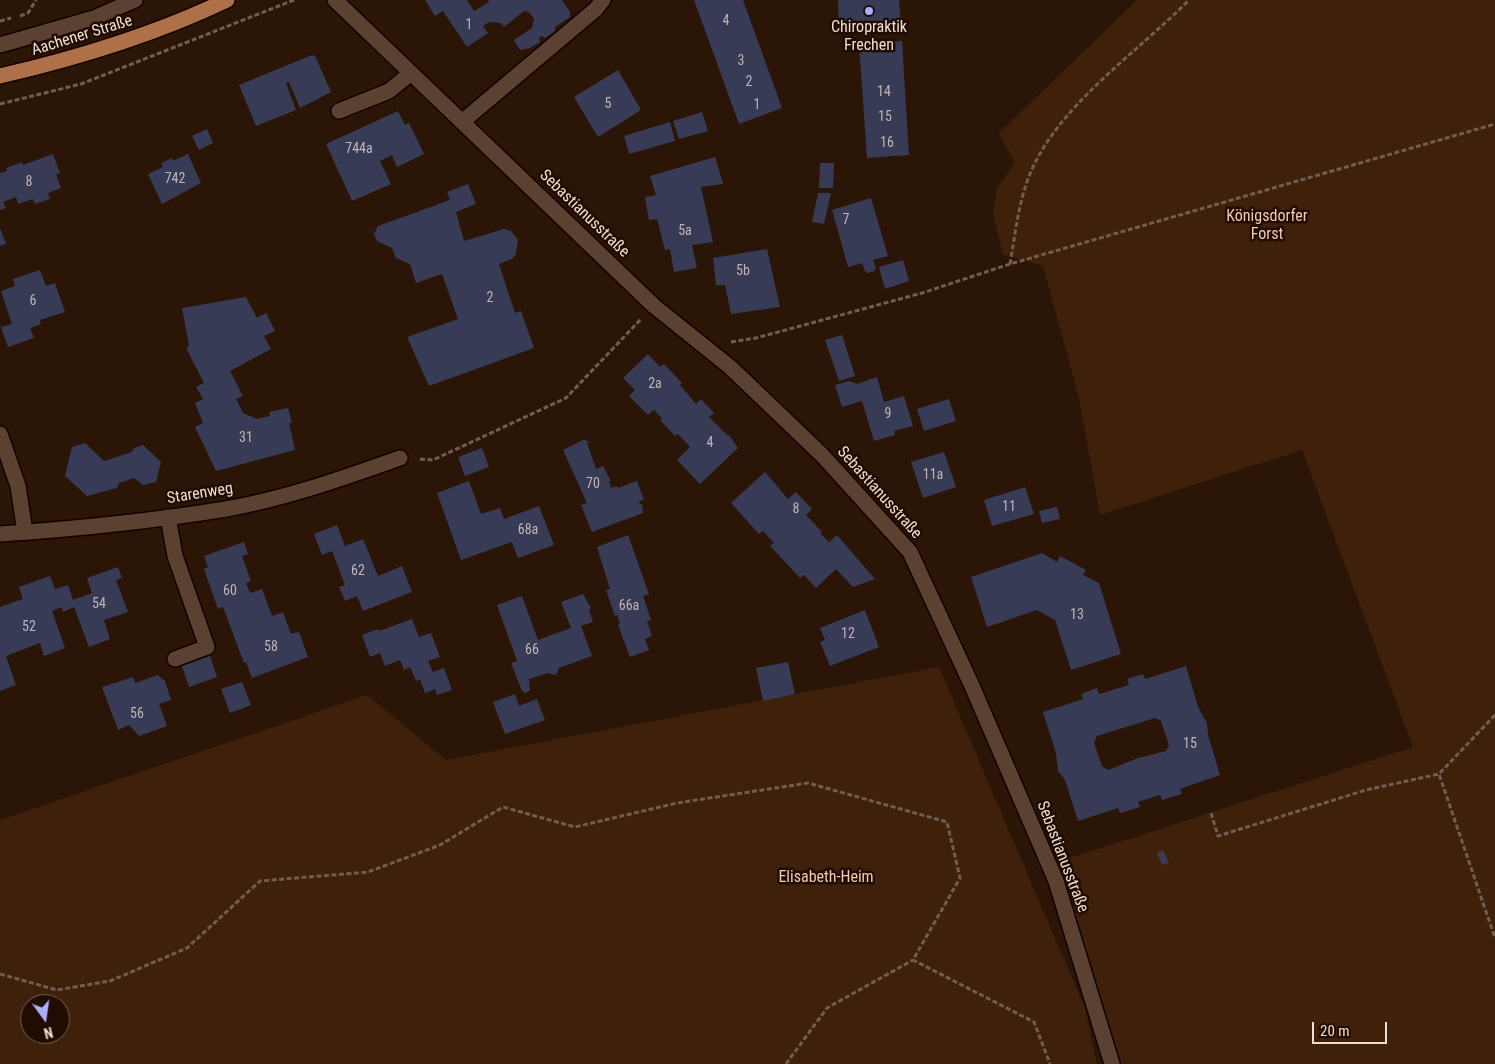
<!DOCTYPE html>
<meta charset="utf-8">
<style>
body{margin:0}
#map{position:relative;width:1495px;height:1064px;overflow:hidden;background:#2b1507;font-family:"Roboto Condensed",sans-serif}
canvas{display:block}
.north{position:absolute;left:20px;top:994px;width:50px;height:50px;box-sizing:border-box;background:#210c01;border:1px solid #736055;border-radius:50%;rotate:166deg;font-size:14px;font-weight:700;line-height:20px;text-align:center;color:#eeded4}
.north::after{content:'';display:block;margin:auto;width:18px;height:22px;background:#a8b0fc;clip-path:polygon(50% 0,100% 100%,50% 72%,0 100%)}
.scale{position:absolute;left:1312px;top:1022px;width:75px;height:22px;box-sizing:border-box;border:2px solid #eeded4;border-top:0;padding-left:6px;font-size:15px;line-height:18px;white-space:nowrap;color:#eeded4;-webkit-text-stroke:4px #210c01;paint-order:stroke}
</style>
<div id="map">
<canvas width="1495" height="1064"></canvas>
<div class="north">N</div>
<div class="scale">20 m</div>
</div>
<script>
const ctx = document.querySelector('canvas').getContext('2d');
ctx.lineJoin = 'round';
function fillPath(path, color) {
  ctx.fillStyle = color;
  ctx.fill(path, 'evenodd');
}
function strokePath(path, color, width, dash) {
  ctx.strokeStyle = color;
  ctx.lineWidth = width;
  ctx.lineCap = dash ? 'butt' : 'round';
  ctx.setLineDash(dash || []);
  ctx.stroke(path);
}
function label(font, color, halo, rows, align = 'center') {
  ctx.font = font + ' "Roboto Condensed",sans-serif';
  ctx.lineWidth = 5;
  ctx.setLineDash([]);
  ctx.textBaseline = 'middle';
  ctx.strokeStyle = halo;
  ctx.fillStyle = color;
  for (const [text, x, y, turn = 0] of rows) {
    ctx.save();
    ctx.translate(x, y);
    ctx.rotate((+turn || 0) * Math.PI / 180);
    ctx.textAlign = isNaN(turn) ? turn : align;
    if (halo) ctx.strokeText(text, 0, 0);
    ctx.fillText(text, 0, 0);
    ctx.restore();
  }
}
fillPath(new Path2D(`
 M1137 0H1495V1064H1115L1057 879 1070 858 1413 747 1302 450 1100 515 1079 398 1043 266 1003 254 993 214 997 188 1015 163 999 133Z
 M939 667 1085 1008 1097 1064H0V820L367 695 446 760ZM30 1004H60V1034H30Z`), '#3f200b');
fillPath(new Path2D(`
 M425 0H467L474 11 489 2 488 0H562L570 12V17L555 27V31L545 38 542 36 539 38 540 42 530 48 520 50 514 40 532 28 534 19 529 12 524 11 504 27 501 23 489 22 483 26 488 33 467 47 443 11 435 16Z
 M694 0H743L782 108 739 124Z
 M838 0H899L901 22 839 26Z
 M902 41 909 155 867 158 859 44Z
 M312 55 315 56 331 92 300 108 289 82 286 83 296 110 256 126 239 85Z
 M618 70 641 110 598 137 574 97Z
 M398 111 405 125 409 123 424 154 397 167 392 155 380 161 391 184 352 201 326 144Z
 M702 112 708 131 679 139 673 121Z
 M670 122 675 141 629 154 624 136Z
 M207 129 213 143 199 150 192 136Z
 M53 154 60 173 56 175 61 188 48 193 50 199 35 204 33 199 18 204 16 197 3 202 6 208 0 210V173L7 171 6 168 22 162 23 165Z
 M188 154 201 183 162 204 148 174 163 167 161 163 172 158 173 161Z
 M715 157 723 184 701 187 713 242 692 245 697 268 674 272 670 249 665 250 657 219 649 220 645 197 656 195 650 176Z
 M820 163H834L833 188H819Z
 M468 184 476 204 456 212 464 241 504 229 511 231 518 240 516 254 512 259 499 264 515 313 521 311 534 348 429 386 407 337 458 319 442 274 416 283 410 264 396 258 392 248 377 241 374 234 378 226 450 200 447 192Z
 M818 193H831L824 224 812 222Z
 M871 198 888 256 873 260 876 268 874 271 868 273 865 271 862 263 848 267 832 210Z
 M0 228 6 244 0 246Z
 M767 249 780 307 731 314 725 285H716L713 258Z
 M903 260 909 281 885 289 879 267Z
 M40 270 46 286 55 283 65 312 40 320 41 324 30 328 34 338 8 347 1 327 12 324 1 291 15 286 13 279Z
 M246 297 257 318 266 313 275 331 264 336 271 349 230 371 243 396 236 399 243 413 257 419 270 416 269 412 288 408 292 423H289L295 450 216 471 195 427 203 423 195 403 203 399 196 387 204 383 186 348 189 346 182 308Z
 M842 335 855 376 839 381 825 340Z
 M648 354 660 367 664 364 682 383 680 385 696 404 701 399 714 413 709 417 728 436 729 435 738 448 700 484 677 460 690 447 678 434 675 436 660 420 662 418 654 410 648 415 629 396 635 390 623 378Z
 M877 377 884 402 904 396 913 426 894 431 895 435 874 441 862 401 842 407 835 385 849 381 857 384Z
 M949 399 956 421 924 431 917 409Z
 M585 439 586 441H590L587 443 596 469 603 466 611 481H609L611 488 617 486 618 488 637 481 644 500 639 501 640 504H642L643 513 592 532 581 505 587 503 563 450Z
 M85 443 104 461 132 452 134 448 143 445 161 462 156 482 143 485 134 478 119 483 117 488 87 496 65 476 72 447Z
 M482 448 489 467 465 476 458 457Z
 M944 452 956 487 923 498 911 462Z
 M765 472 788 499 796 492 812 509 806 515 822 532 820 533 829 542 837 535 875 579 853 587 836 569 816 588 804 575 800 578 770 546 774 543 763 531 759 534 731 503Z
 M469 481 481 514 500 508 504 519 539 506 554 545 518 558 512 542 461 560 437 493Z
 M1025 487 1034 514 992 526 984 500Z
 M1057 507 1060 519 1042 523 1039 511Z
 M337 525 345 546 363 539 378 576 402 566 412 592 363 611 357 596 345 601 339 587 345 585 332 551 322 555 314 534Z
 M628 535 649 594 643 596 651 620 647 621 652 636 645 639 649 650 630 657 618 625 620 624 617 615 615 616 606 590 610 589 597 547Z
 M244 542 248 554 242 556 251 581 246 583 250 593 262 589 272 616 283 612 291 634 299 632 308 657 252 678 246 662 244 663 223 607 218 609 204 569 208 567 204 556Z
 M1042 553 1057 562 1060 556 1086 570 1083 575 1099 583 1121 654 1071 670 1055 620 1037 610 987 627 971 577Z
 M118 567 122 578 116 580 128 612 104 620 110 639 89 647 74 607 63 612 62 607 52 611 65 648 44 656 40 643 6 656 16 685 0 691V607L23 599 19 587 50 576 55 589 68 585 73 600 92 593 87 578Z
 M583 594 591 608 589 610 593 622 581 626 592 656 559 668 556 675 548 673 529 679 530 690 526 693 522 691 511 663 517 661 497 605 522 596 538 640 571 628 561 602Z
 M865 610 879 647 830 666 820 642 825 640 820 628Z
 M412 619 419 637 431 633 440 657 428 661 433 672 444 668 452 690 437 695 435 689 425 693 420 679 416 681 410 667 404 670 400 660 385 666 380 653 370 657 362 635 378 629 379 631Z
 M210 656 217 677 189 687 182 666Z
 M788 662 795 694 763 701 756 668Z
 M1186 666 1198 707 1207 723 1208 735 1220 775 1180 789 1182 794 1162 800 1160 795 1138 802 1140 807 1120 813 1118 808 1078 821 1065 780 1058 771 1056 753 1043 712 1083 699 1081 694 1097 688 1099 694 1129 685 1127 679 1143 674 1145 679ZM1155 718 1161 721 1169 745 1166 751 1138 758 1108 770 1102 766 1094 743 1097 736Z
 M158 675 165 681 171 700 159 704 167 726 139 736 129 725 118 730 102 687 133 677 135 683Z
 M242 682 251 705 230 713 221 689Z
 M515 694 519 706 537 699 545 720 505 734 493 702Z
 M1163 850 1169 863 1162 865 1157 853Z`), '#383b55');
const minor = new Path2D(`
 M335 0 654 306 730 367 822 455 910 552 972 686 1056 881 1112 1064
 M0 45 94 18 135 0
 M339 111 389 91 411 73
 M463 121 596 9 603 0
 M0 434 18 486 25 532
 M168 517 175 556 207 647 175 659
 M0 534C75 529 152 521 226 509 285 499 343 478 400 458`);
const major = new Path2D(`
 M0 76C78 58 154 35 227 0`);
strokePath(minor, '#130200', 18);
strokePath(major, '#130200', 18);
strokePath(new Path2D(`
 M20 16 28 13 36 0
 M0 21 11 18
 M0 104 81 84 294 0
 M1010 264C1015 236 1018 206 1028 179 1054 108 1137 53 1189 0
 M731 342 756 338 922 293 1010 264 1495 124
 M420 459 433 460 566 398 641 319
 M1495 715 1439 774 1495 938
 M1211 813 1218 836 1366 790 1439 774
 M0 974 57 990 110 981 187 948 260 881 368 872 440 845 503 807 575 827 677 803 808 783 947 822 960 878 913 960 1034 1022 1050 1064
 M786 1064 827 1008 913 960`), '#725e51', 3, [5, 2.5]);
strokePath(minor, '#5a4131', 15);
strokePath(major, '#ae7048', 15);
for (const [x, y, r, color] of [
 [869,11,5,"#a8b0fc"]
]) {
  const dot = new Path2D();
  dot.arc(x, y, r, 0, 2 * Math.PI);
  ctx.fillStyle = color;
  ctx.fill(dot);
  strokePath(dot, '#210c01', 2);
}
label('14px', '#c0b5b4', null, [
 ["4",726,21],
 ["1",469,25],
 ["3",741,61],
 ["2",749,82],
 ["14",884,92],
 ["5",608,104],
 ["1",757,105],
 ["15",885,117],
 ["16",887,143],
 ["744a",359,149],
 ["742",175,179],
 ["8",29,182],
 ["7",846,220],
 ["5a",685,231],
 ["5b",743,271],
 ["2",490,298],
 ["6",33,301],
 ["2a",655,384],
 ["9",888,414],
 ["31",246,438],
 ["4",710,443],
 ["11a",933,475],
 ["70",593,484],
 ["11",1009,507],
 ["8",796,509],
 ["68a",528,530],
 ["62",358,571],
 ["60",230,591],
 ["54",99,604],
 ["66a",629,606],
 ["13",1077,615],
 ["52",29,627],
 ["12",848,634],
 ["58",271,647],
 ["66",532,650],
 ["56",137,714],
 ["15",1190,744]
]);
label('16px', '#eeded4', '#210c01', [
 ["Chiropraktik",869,28],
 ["Frechen",869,46]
]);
label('16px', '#eeded4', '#210c01', [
 ["Aachener Straße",82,36,-17],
 ["Sebastianusstraße",584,214,44],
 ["Sebastianusstraße",879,493,48],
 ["Starenweg",200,494,-9],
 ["Sebastianusstraße",1062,857,69]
]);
label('16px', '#f3cbb3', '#210c01', [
 ["Königsdorfer",1267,217],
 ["Forst",1267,235],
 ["Elisabeth-Heim",826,878]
]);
</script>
